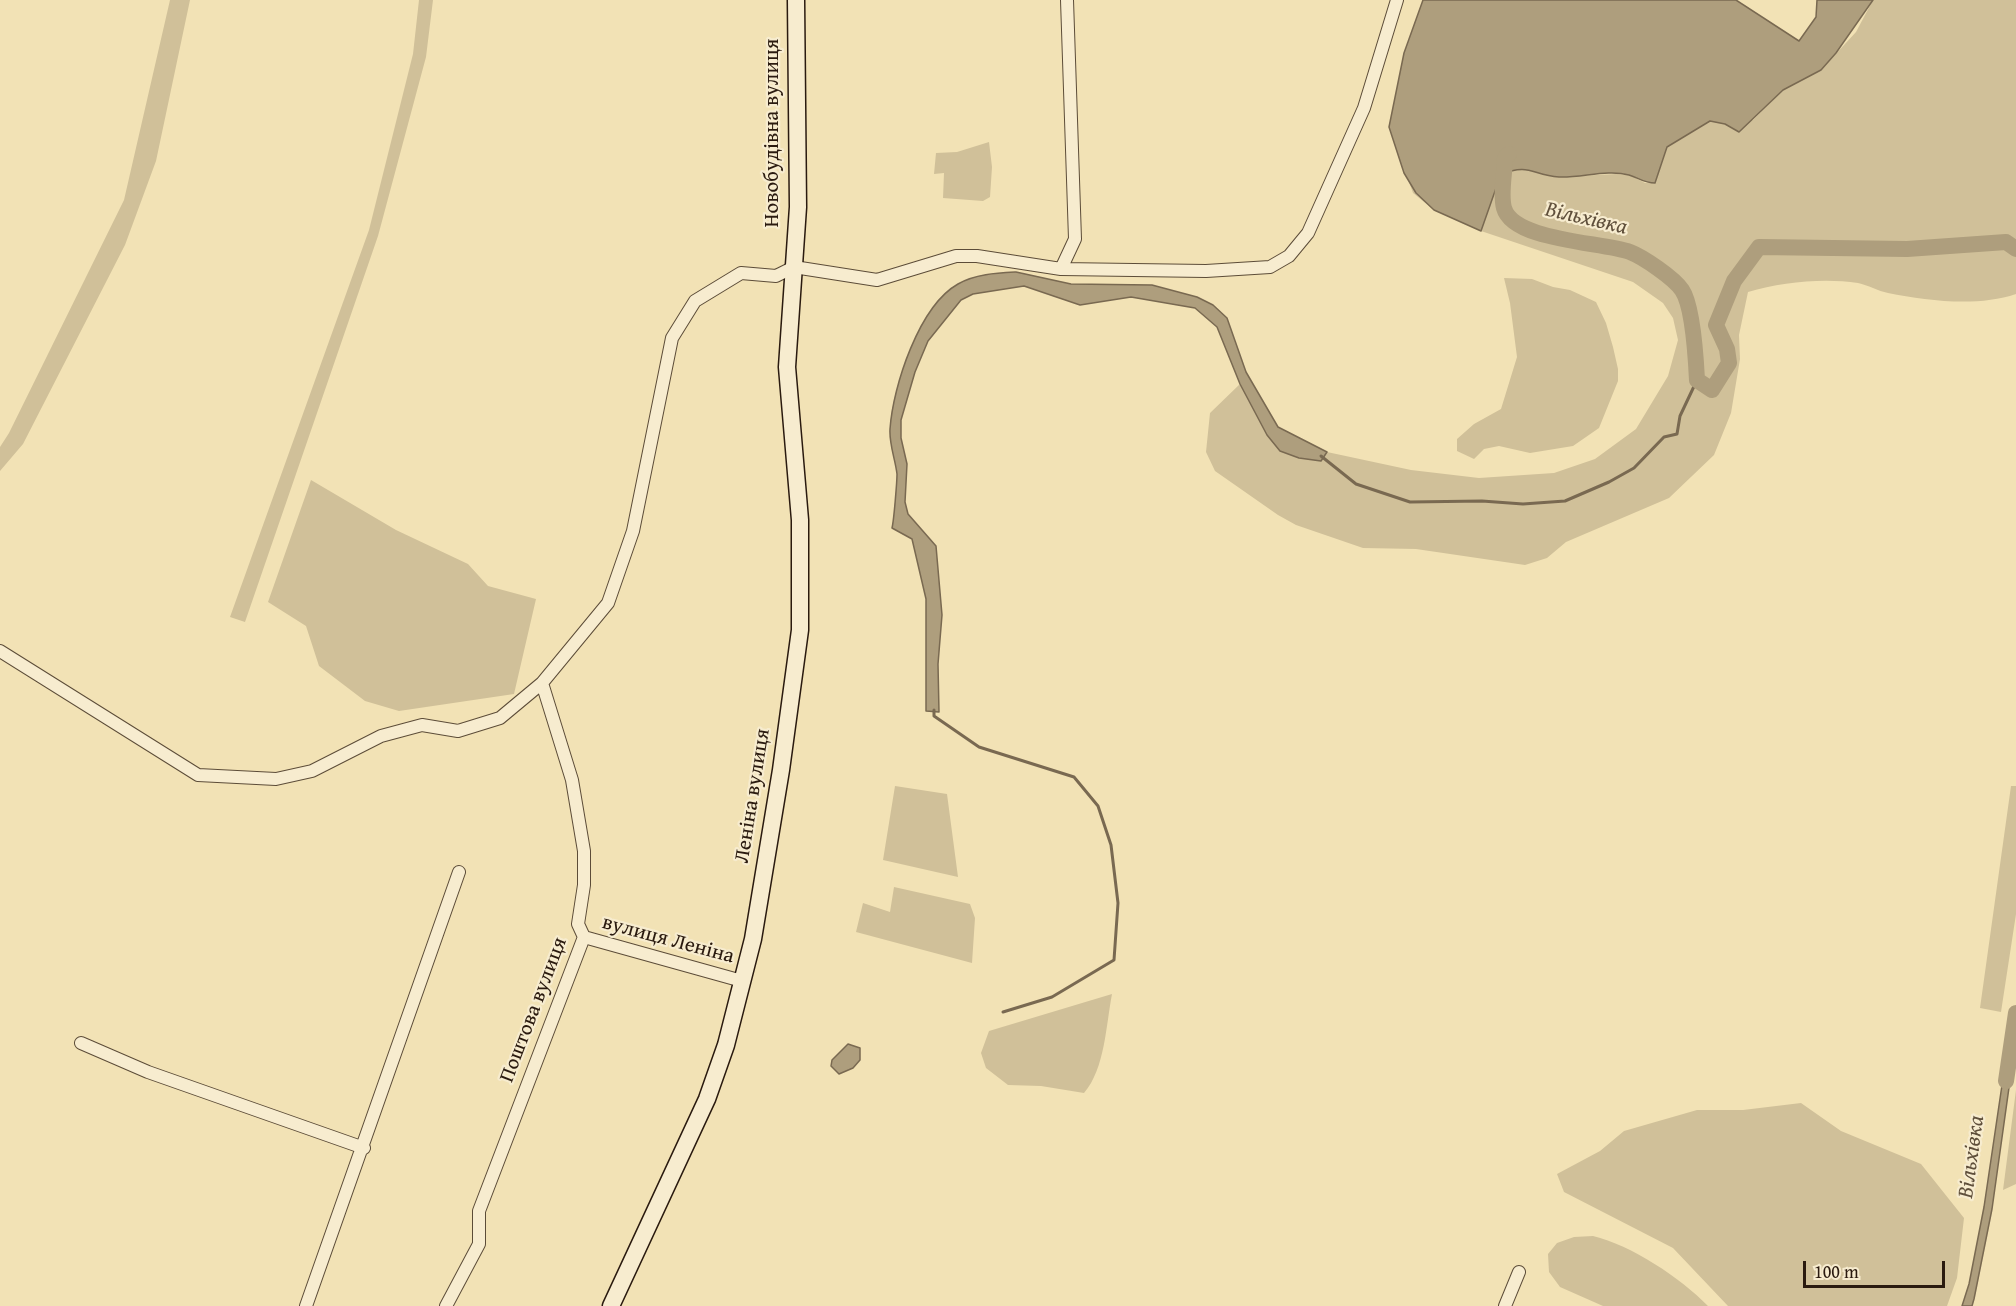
<!DOCTYPE html>
<meta charset="utf-8">
<style>
body{margin:0}
#map{position:relative;width:2016px;height:1306px;overflow:hidden;background:#f2e2b5;font-family:"Gentium Book Plus",serif}
canvas{display:block}
.scale{position:absolute;left:1803px;top:1261px;width:142px;height:27px;box-sizing:border-box;border:3px solid #2a1a0f;border-top:0;padding-left:8px;font-size:18px;line-height:21px;white-space:nowrap;color:#2a1a0f;-webkit-text-stroke:4px #f7eccf;paint-order:stroke}
</style>
<div id="map">
<canvas width="2016" height="1306"></canvas>
<div class="scale">100 m</div>
</div>
<script>
const ctx = document.querySelector('canvas').getContext('2d');
ctx.lineJoin = 'round';
function fillPath(path, color) {
  ctx.fillStyle = color;
  ctx.fill(path, 'evenodd');
}
function strokePath(path, color, width, dash) {
  ctx.strokeStyle = color;
  ctx.lineWidth = width;
  ctx.lineCap = dash ? 'butt' : 'round';
  ctx.setLineDash(dash || []);
  ctx.stroke(path);
}
function label(font, color, halo, rows, align = 'center') {
  ctx.font = font + ' "Gentium Book Plus",serif';
  ctx.lineWidth = 4.5;
  ctx.setLineDash([]);
  ctx.textBaseline = 'middle';
  ctx.strokeStyle = halo;
  ctx.fillStyle = color;
  for (const [text, x, y, turn = 0] of rows) {
    ctx.save();
    ctx.translate(x, y);
    ctx.rotate((+turn || 0) * Math.PI / 180);
    ctx.textAlign = isNaN(turn) ? turn : align;
    if (halo) ctx.strokeText(text, 0, 0);
    ctx.fillText(text, 0, 0);
    ctx.restore();
  }
}
fillPath(new Path2D(`
 M170 0H190L156 161 125 245 23 444 0 471V447L9 433 124 200Z
 M419 0H433L426 57 378 236 245 622 230 617 369 230 413 54Z
 M1423 0 1501 174 1519 168 1558 177 1616 174 1630 175 1645 183H1655L1667 147 1710 121 1725 124 1753 120 1783 90 1821 70 1856 32 1873 0H2016V294C1978 307 1928 301 1888 293 1878 291 1868 285 1858 283 1823 278 1782 282 1748 292L1739 335 1740 359 1731 413 1714 455 1669 498 1566 542 1547 558 1525 565 1416 549 1363 548 1296 525 1278 515 1215 471 1206 452 1210 413 1240 384 1256 413 1321 461 1327 452 1411 470 1479 478 1554 473 1595 459 1636 429 1668 376 1678 340 1673 318 1663 303 1633 282 1481 231 1434 210 1413 193 1389 127 1404 53Z
 M989 142 992 167 990 197 983 201 943 198 944 173 934 174 936 153 957 152Z
 M1504 278 1532 279 1553 287 1570 290 1596 302 1606 323 1613 347 1618 369V381L1599 428 1573 446 1530 453 1499 446 1484 449 1474 459 1457 451V439L1474 424 1501 409 1517 357 1510 303Z
 M311 480 396 530 468 564 488 586 536 599 514 694 399 711 365 701 319 666 306 626 268 602Z
 M895 786 947 794 958 877 883 860Z
 M2011 786H2016V914L2001 1012 1980 1008Z
 M894 887 970 904 975 918 972 963 856 932 863 903 890 912Z
 M1112 994C1106 1025 1105 1069 1084 1093L1041 1086 1008 1085 986 1068 981 1053 989 1031Z
 M2016 1090V1184L2003 1190Z
 M1801 1103 1841 1131 1921 1164 1964 1218 1957 1278 1947 1306H1728L1673 1248 1564 1192 1557 1174 1600 1151 1624 1131 1697 1110H1743Z
 M1593 1236C1631 1245 1681 1278 1708 1306H1603L1560 1287 1549 1272 1548 1254 1557 1243 1574 1237Z`), '#d0c099');
const water = new Path2D(`
 M1423 0H1736L1799 41 1816 17 1817 0H1873L1836 53 1821 70 1783 90 1739 132 1725 124 1710 121 1667 147 1655 183C1644 183 1639 178 1629 175 1607 169 1582 178 1559 177 1532 175 1530 163 1501 174L1481 231 1434 210 1416 193 1404 173 1389 127 1404 53Z
 M1016 272 1071 284 1152 285 1197 297 1213 305 1227 318 1246 372 1278 427 1327 452 1321 461 1299 458 1280 451 1267 435 1240 384 1217 327 1195 308 1131 297 1080 305 1024 286 973 294 961 300 928 341 915 372 901 420V438L907 464 905 502 908 514 936 546 942 615 938 664 939 712 926 711V599L912 539 892 528C894 520 897 481 897 474 895 458 889 444 890 429 893 386 919 306 958 284 975 274 997 273 1016 272Z
 M848 1044 860 1048V1060L853 1068 839 1074 831 1066 832 1060Z
 M2006 1058 2013 1059 1992 1209 1974 1299 1972 1306H1962L1969 1284 1984 1207Z`);
fillPath(water, '#ae9e7d');
strokePath(water, '#796951', 1.5);
strokePath(new Path2D(`
 M1321 456 1356 484 1410 502 1482 501 1523 504 1565 501 1609 482 1634 468 1664 437 1677 434 1680 416 1697 380
 M934 710V716L979 747 1074 777 1098 806 1111 845 1118 903 1114 960 1052 997 1003 1012`), '#796951', 3);
strokePath(new Path2D(`
 M1509 154 1505 158C1505 172 1500 194 1504 208 1513 241 1602 242 1630 252 1643 257 1674 278 1682 290 1693 306 1696 360 1697 380L1712 390 1729 363 1727 349 1716 325 1734 281 1759 247 1907 249 2006 242 2016 249
 M2006 1081 2016 1013`), '#ae9e7d', 16);
const street = new Path2D(`
 M1061 269 1075 239 1067 0
 M0 651 198 775 276 779 312 771 381 736 422 725 458 731 500 718 542 683 608 603 633 531 672 338 695 301 741 273 776 276 794 267 877 280 956 256H977L1061 269 1206 271 1270 267 1289 256 1308 233 1364 108 1397 0
 M584 937 742 981
 M81 1043 148 1072 364 1148
 M306 1306 459 872
 M446 1306 479 1244V1211L584 937 578 924 584 885V851L572 780 542 683
 M1505 1306 1519 1272`);
const secondary = new Path2D(`
 M611 1306 707 1099 726 1045 753 939 781 770 800 630V520L787 367 798 207 796 0`);
strokePath(street, '#5c4c38', 14);
strokePath(secondary, '#2a1a0f', 19);
strokePath(street, '#f7eccf', 12);
strokePath(secondary, '#f7eccf', 16);
label('21px', '#2a1a0f', '#f7eccf', [
 ["Новобудівна вулиця",773,133,-90],
 ["Леніна вулиця",753,796,-81],
 ["вулиця Леніна",668,940,15],
 ["Поштова вулиця",534,1010,-69]
]);
label('italic 22px', '#5f4f3b', '#f7eccf', [
 ["Вільхівка",1586,219,13],
 ["Вільхівка",1972,1157,-82]
]);
</script>
